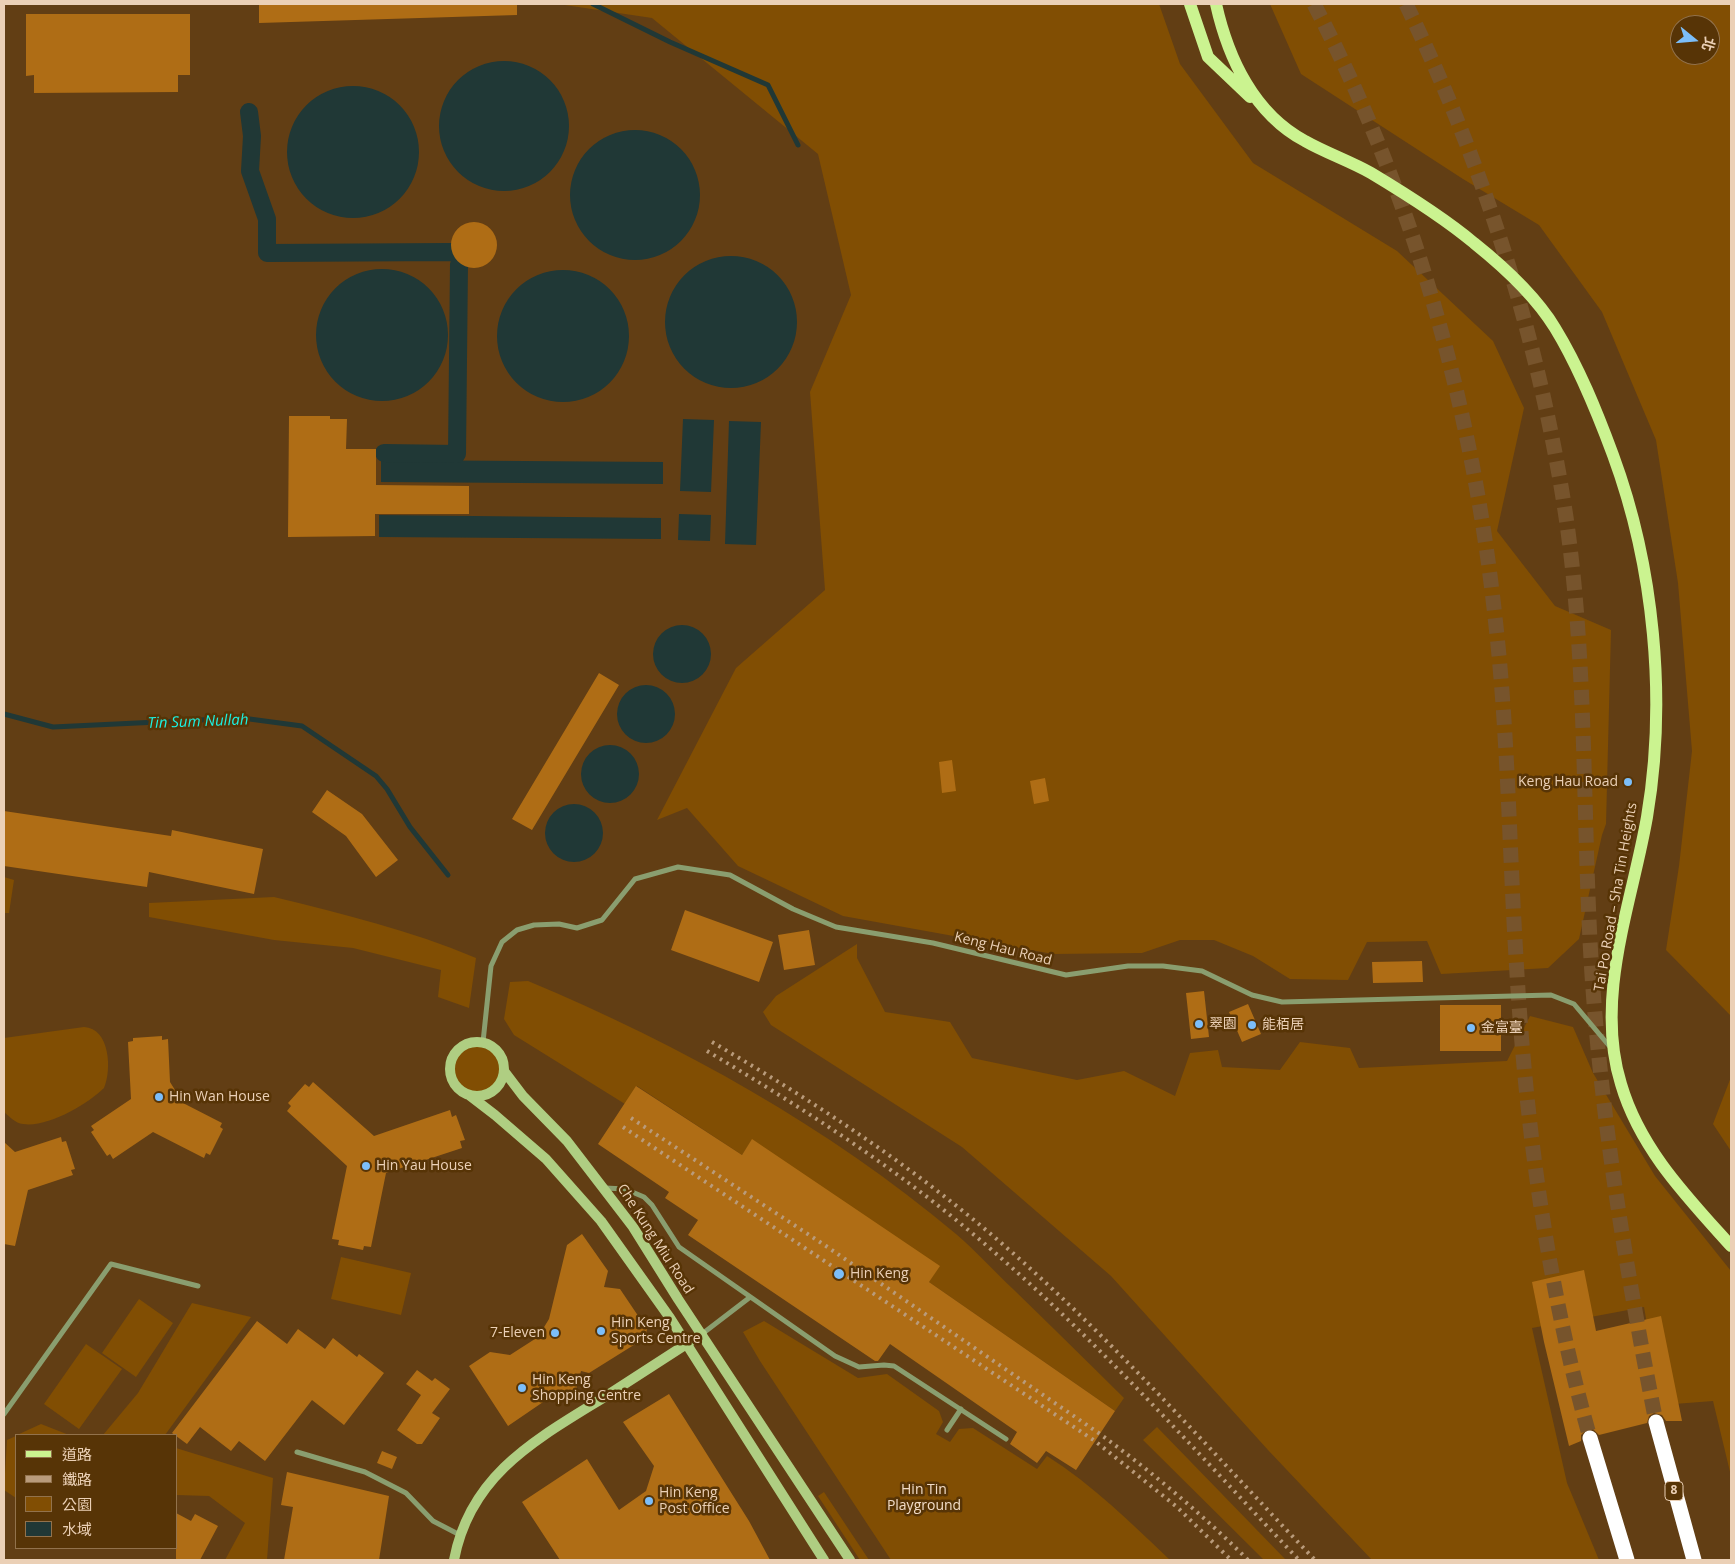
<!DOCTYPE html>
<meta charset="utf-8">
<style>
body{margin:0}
#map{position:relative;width:1735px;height:1564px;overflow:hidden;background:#623e14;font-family:"Open Sans","Noto Sans TC",sans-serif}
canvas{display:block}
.frame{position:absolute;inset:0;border:5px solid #ebd0b6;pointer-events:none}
.legend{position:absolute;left:15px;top:1434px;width:162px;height:115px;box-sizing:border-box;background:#573406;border:1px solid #92724c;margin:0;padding:6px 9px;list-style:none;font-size:15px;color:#ebd0b6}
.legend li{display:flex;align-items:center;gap:10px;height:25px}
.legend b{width:25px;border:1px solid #92724c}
.north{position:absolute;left:1670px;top:15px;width:50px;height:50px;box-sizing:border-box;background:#573406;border:1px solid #92724c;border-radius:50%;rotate:107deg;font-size:14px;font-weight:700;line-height:20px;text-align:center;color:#ebd0b6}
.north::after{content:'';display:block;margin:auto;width:18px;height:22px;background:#7cbef9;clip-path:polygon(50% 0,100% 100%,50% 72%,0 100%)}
</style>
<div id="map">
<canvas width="1735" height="1564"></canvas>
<div class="frame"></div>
<ul class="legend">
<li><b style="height:6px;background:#cbf390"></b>道路</li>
<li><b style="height:6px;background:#b99b7b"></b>鐵路</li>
<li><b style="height:14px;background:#814e03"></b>公園</li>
<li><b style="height:14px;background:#203836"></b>水域</li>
</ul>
<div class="north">北</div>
</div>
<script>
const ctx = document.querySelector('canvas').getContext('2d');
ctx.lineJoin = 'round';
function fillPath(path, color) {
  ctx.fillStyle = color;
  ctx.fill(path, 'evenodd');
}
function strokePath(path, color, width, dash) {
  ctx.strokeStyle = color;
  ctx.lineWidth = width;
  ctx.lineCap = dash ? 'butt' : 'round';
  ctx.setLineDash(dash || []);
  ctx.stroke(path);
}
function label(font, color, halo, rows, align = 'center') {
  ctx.font = font + ' "Open Sans","Noto Sans TC",sans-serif';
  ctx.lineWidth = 5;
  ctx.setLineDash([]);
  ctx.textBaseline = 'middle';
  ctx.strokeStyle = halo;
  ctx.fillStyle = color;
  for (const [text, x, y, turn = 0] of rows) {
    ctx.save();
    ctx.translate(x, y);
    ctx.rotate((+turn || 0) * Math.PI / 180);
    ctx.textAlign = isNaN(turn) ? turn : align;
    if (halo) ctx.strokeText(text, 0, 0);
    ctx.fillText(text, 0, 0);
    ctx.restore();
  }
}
fillPath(new Path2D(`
 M558 4H1159L1180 64 1253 163 1397 251 1493 341 1524 408 1497 531 1555 606 1611 630 1606 824 1602 835 1579 939 1548 968 1441 974 1427 941 1367 942 1348 980 1290 979 1253 956 1214 940H1180L1142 953 1053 954 843 916 738 866 687 808 657 820 736 668 825 590 810 392 851 295 818 154 652 18Z
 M1270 4H1731V1016L1666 950 1679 866 1692 751 1678 583 1656 440 1602 312 1539 225 1463 179 1301 74ZM1680 25H1710V55H1680Z
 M4 877 14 880 9 913H4Z
 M274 897C343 914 410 930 476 958L469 1008 438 997 441 970 353 948 274 940 149 917V903Z
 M857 944V958L885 1012 950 1022 972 1058 1077 1080 1124 1071 1175 1096 1190 1053 1218 1050 1222 1067 1280 1070 1300 1042 1350 1048 1359 1068 1507 1061 1530 1016 1573 1027 1593 1073 1655 1176 1731 1271V1476L1713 1401 1661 1405 1644 1307 1532 1328 1567 1483 1599 1560H1372L1268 1450 1111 1276 962 1147 771 1025 763 1012 776 996Z
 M528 981C683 1046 827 1126 956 1234 976 1251 994 1271 1013 1289 1050 1325 1087 1361 1124 1398L1115 1411 929 1282 752 1140 742 1155 637 1086 625 1104 514 1035 504 1019 510 982Z
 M84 1027C110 1028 112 1070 104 1088 88 1104 47 1128 23 1124 15 1123 10 1117 4 1112V1038Z
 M453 1069a24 24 0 1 1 48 0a24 24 0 1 1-48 0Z
 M1731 1077V1151L1713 1124Z
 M341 1257 411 1273 401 1315 331 1299Z
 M139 1299 173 1323 136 1377 102 1353Z
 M192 1303 251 1317 165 1435H103L138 1393Z
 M764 1321 858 1378 887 1374 939 1411 943 1422 936 1434 950 1442 959 1429 973 1428 1037 1469 1047 1456C1093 1485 1131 1523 1170 1560H891L760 1361 743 1332Z
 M86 1344 122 1369 79 1429 44 1404Z
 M41 1424 69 1435H17Z
 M1157 1427 1286 1560H1264L1143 1440Z
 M16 1436V1498L4 1490 7 1440Z
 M176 1448 273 1478 267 1560H225L245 1523 209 1496 176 1495Z
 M824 1492 869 1560H860L818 1496Z`), '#814e03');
fillPath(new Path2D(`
 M439 126a65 65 0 1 1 130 0a65 65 0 1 1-130 0Z
 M287 152a66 66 0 1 1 132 0a66 66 0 1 1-132 0Z
 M570 195a65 65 0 1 1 130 0a65 65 0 1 1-130 0Z
 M665 322a66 66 0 1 1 132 0a66 66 0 1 1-132 0Z
 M316 335a66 66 0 1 1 132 0a66 66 0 1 1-132 0Z
 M497 336a66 66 0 1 1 132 0a66 66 0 1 1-132 0Z
 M683 419 714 420 711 492 680 491Z
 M729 421 761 422 756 545 725 544Z
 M381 460 663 462V484L381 482Z
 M679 514 711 515 710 541 678 540Z
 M379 515 661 518V539L379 537Z
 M653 654a29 29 0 1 1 58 0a29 29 0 1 1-58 0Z
 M617 714a29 29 0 1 1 58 0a29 29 0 1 1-58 0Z
 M581 774a29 29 0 1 1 58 0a29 29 0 1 1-58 0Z
 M545 833a29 29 0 1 1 58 0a29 29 0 1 1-58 0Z`), '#203836');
strokePath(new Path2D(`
 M593 4 670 42 768 85 798 145
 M4 714 53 727 242 718 302 726 376 776 387 789 410 827 448 875`), '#203836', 5);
strokePath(new Path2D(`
 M249 112 252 136 250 171 267 219V253L451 252
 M384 453 457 454 459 264`), '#203836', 18);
fillPath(new Path2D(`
 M259 4H517V15L259 23Z
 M26 14H190V75H178V92L34 93V75L26 76Z
 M451 245a23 23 0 1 1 46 0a23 23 0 1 1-46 0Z
 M289 416H330V419H347L346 449H376V485L469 486V514H375V536L288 537Z
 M599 673 619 685 532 830 512 819Z
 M952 760 956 791 942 793 939 762Z
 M1045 778 1049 801 1034 804 1030 781Z
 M327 790 362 814 398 860 376 877 346 836 312 812Z
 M4 811 171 836 172 830 263 849 254 894 149 872 147 887 4 866Z
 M685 910 773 942 759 982 671 950Z
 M809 930 815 965 784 970 778 935Z
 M1422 961 1423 982 1373 983 1372 962Z
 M1204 991 1209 1037 1191 1039 1186 993Z
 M1248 1004 1261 1034 1242 1042 1229 1012Z
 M1440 1005H1501V1051H1440Z
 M162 1036V1040L168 1039 170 1082 183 1103 222 1123 220 1127 223 1129 210 1155 206 1153 204 1158 153 1132 113 1159 110 1154 107 1156 91 1132 94 1130 91 1126 131 1099 128 1042 133 1041V1038Z
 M313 1082 374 1136 450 1110 452 1117 456 1115 465 1140 460 1141 462 1148 386 1173 371 1247 364 1246 363 1250 338 1245 339 1240 332 1239 347 1166 287 1111 291 1106 288 1103 305 1084 309 1087Z
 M636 1086 742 1155 752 1139 940 1266 929 1282 1115 1411 1076 1470 1046 1451 1037 1463 1010 1444 1017 1432 890 1344 878 1361H875L688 1235 698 1220 665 1198 669 1192 598 1144Z
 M61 1137 62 1142 66 1141 75 1169 71 1170 73 1175 28 1190 15 1246 4 1244V1142L15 1152Z
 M582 1234 608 1271 604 1287 620 1289 647 1329 645 1338 589 1373 581 1371 576 1390 562 1400 549 1398 508 1426 469 1366 490 1352 510 1355 538 1337 549 1319 567 1245Z
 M1584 1270 1596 1331 1661 1316 1682 1421H1666L1662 1415 1654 1413 1649 1416 1647 1423 1599 1435 1593 1429H1587L1581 1435V1441L1569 1446 1544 1342 1532 1282Z
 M257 1321 287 1344 298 1329 325 1349 333 1338 357 1357 359 1354 384 1373 344 1425 312 1400 265 1461 239 1441 231 1451 200 1427 187 1444 172 1433Z
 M417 1370 432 1381 435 1378 450 1389 432 1413 440 1418 422 1444H417L397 1430 421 1395 406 1384Z
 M669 1394 749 1521 770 1560H560L522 1502 587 1459 619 1510 646 1491 654 1466 623 1422Z
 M382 1451 397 1457 392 1469 377 1463Z
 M287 1472 389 1496 379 1560H284L293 1507 281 1505Z
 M176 1513 191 1521 195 1514 218 1526 200 1560H176Z`), '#af6d15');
strokePath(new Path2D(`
 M1314 4C1413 194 1472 404 1495 617 1508 730 1509 844 1516 957 1525 1119 1546 1282 1590 1438
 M1406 4C1484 166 1539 339 1566 517 1588 669 1582 822 1592 975 1602 1125 1627 1275 1656 1422`), '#77542c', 15, [15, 8]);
strokePath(new Path2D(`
 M483 1042 491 966 502 942 517 930 534 925 559 924 577 928 602 920 635 879 678 867 730 875 793 909 836 927 933 943 1066 975 1128 966H1163L1202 971 1252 995 1282 1002 1551 995 1574 1004 1611 1048
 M605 1188 625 1189 644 1197 652 1205 679 1247 835 1356 859 1367 884 1365 894 1366 1006 1439
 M702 1334 749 1298
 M4 1414 111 1264 198 1286
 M947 1430 961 1409
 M297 1452 365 1472 406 1493 433 1521 460 1535`), '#8a9e6f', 5);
strokePath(new Path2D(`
 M450 1069a27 27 0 1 1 54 0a27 27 0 1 1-54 0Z
 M504 1071 523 1096 567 1141 633 1227 678 1299 850 1560
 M469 1095 495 1115 546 1159 601 1221 670 1318 824 1560
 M454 1560C470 1475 535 1440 603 1398 636 1377 669 1355 702 1334`), '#afce82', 10);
strokePath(new Path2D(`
 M1190 4 1208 57 1250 97
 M1216 4C1228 58 1254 114 1305 141 1326 153 1350 161 1371 173 1406 194 1443 217 1474 243 1504 267 1535 295 1555 328 1579 367 1597 412 1613 455 1654 566 1667 699 1647 817 1632 903 1594 997 1621 1084 1640 1149 1687 1197 1731 1246`), '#cbf390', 12);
strokePath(new Path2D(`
 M1656 1422 1694 1560
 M1590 1438 1627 1560`), '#fff', 15);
strokePath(new Path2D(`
 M712 1042C808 1098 900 1158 986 1230 1105 1330 1208 1448 1315 1560
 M707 1051C796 1104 882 1159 961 1224 1084 1325 1190 1445 1299 1560
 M631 1118 826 1246 1100 1434C1152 1472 1203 1515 1248 1560
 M623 1127 1095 1441 1177 1507 1231 1560`), '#b99b7b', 4, [2.5, 5]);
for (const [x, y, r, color] of [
 [1628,782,5,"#7cbef9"],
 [1199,1024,5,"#7cbef9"],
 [1252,1025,5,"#7cbef9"],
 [1471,1028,5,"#7cbef9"],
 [159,1097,5,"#7cbef9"],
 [366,1166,5,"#7cbef9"],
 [839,1274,6,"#7cbef9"],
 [601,1331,5,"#7cbef9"],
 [555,1333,5,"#7cbef9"],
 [522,1388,5,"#7cbef9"],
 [649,1501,5,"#7cbef9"]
]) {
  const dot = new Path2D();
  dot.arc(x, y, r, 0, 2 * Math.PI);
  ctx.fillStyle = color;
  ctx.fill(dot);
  strokePath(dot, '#573406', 2);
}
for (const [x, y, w] of [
 [1674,1491,18]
]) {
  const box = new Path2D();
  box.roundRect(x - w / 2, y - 9.5, w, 19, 4);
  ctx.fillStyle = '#573406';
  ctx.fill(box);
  strokePath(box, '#ebd0b6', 1);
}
label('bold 12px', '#ebd0b6', null, [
 ["8",1674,1491]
]);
label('14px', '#ebd0b6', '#573406', [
 ["Keng Hau Road",1618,782,"right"],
 ["翠園",1209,1024],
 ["能栢居",1262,1025],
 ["金富臺",1481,1028],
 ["Hin Wan House",169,1097],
 ["Hin Yau House",376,1166],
 ["Hin Keng",850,1274],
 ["Hin Keng",611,1323],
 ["Sports Centre",611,1339],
 ["7-Eleven",545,1333,"right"],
 ["Hin Keng",532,1380],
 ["Shopping Centre",532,1396],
 ["Hin Keng",659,1493],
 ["Post Office",659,1509]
], 'left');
label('14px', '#ebd0b6', '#573406', [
 ["Tai Po Road – Sha Tin Heights",1616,897,-80],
 ["Keng Hau Road",1003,949,14],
 ["Che Kung Miu Road",655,1239,57]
]);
label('14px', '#f2dcc7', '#573406', [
 ["Hin Tin",924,1490],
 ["Playground",924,1506]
]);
label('italic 15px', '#1bf2e3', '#573406', [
 ["Tin Sum Nullah",198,722,-2]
]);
</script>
